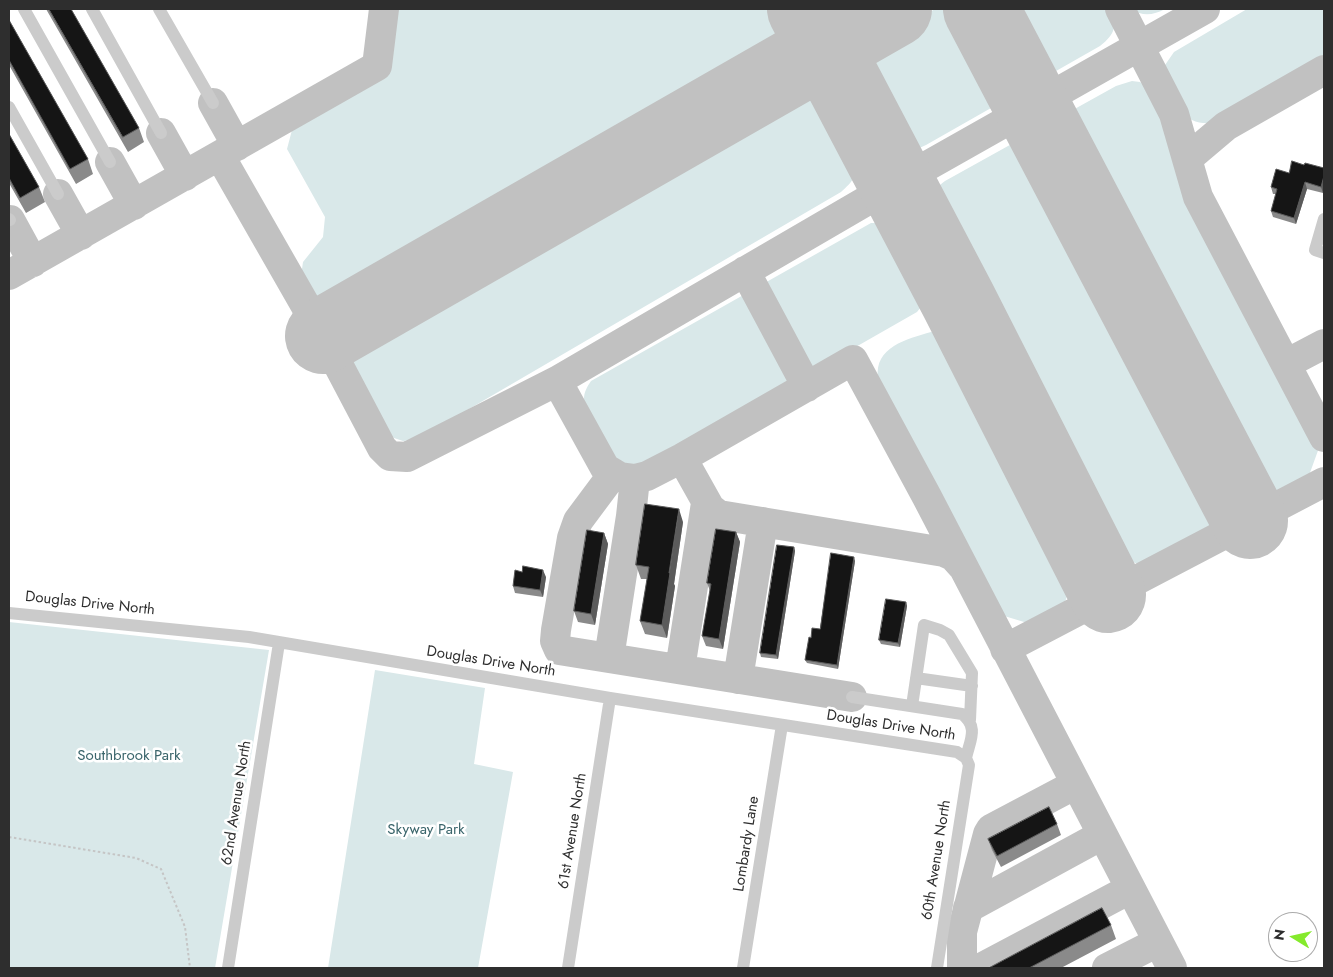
<!DOCTYPE html>
<style>
body{margin:0}
#map{position:relative;width:1333px;height:977px;overflow:hidden;background:#fff;font-family:Jost,sans-serif}
canvas{display:block}
.frame{position:absolute;inset:0;border:10px solid #2e2e2e;pointer-events:none}
.north{position:absolute;left:1268px;top:912px;width:50px;height:50px;box-sizing:border-box;background:#fff;border:1px solid #ababab;border-radius:50%;rotate:279deg;font-size:14px;font-weight:700;line-height:20px;text-align:center;color:#2e2e2e}
.north::after{content:'';display:block;margin:auto;width:18px;height:22px;background:#85ea2c;clip-path:polygon(50% 0,100% 100%,50% 72%,0 100%)}
</style>
<div id="map">
<canvas width="1333" height="977"></canvas>
<div class="frame"></div>
<div class="north">N</div>
</div>
<script>
const ctx = document.querySelector('canvas').getContext('2d');
ctx.lineJoin = 'round';
function fillPath(path, color) {
  ctx.fillStyle = color;
  ctx.fill(path, 'evenodd');
}
function strokePath(path, color, width, dash) {
  ctx.strokeStyle = color;
  ctx.lineWidth = width;
  ctx.lineCap = dash ? 'butt' : 'round';
  ctx.setLineDash(dash || []);
  ctx.stroke(path);
}
function label(font, color, halo, rows, align = 'center') {
  ctx.font = font + ' Jost,sans-serif';
  ctx.lineWidth = 5;
  ctx.setLineDash([]);
  ctx.textBaseline = 'middle';
  ctx.strokeStyle = halo;
  ctx.fillStyle = color;
  for (const [text, x, y, turn = 0] of rows) {
    ctx.save();
    ctx.translate(x, y);
    ctx.rotate((+turn || 0) * Math.PI / 180);
    ctx.textAlign = isNaN(turn) ? turn : align;
    if (halo) ctx.strokeText(text, 0, 0);
    ctx.fillText(text, 0, 0);
    ctx.restore();
  }
}
fillPath(new Path2D(`
 M394 9H775C786 34 778 44 758 60L335 304 315 302 301 276 303 262 323 237 325 217 287 149 292 130 375 82 388 53Z
 M935 9H1109C1118 26 1115 34 1100 46L926 145C912 152 902 151 891 141L858 78C854 66 856 60 864 50Z
 M1132 9H1165C1154 15 1142 17 1132 9Z
 M1247 9H1324V59L1215 123C1207 123 1199 124 1192 120 1178 112 1165 80 1165 65L1174 52Z
 M1132 81 1140 82 1151 90 1167 125 1189 200 1320 445 1307 481 1144 566 1112 555 1107 549 929 214C929 199 932 190 945 181L1116 86Z
 M800 88C810 88 817 91 824 100 832 116 861 159 854 176 852 183 846 187 841 192L433 430 412 440 403 441 394 438 383 429 351 366 352 351 356 344 790 92Z
 M871 223C876 223 882 222 886 226 901 237 914 270 923 287 927 298 924 304 917 312L642 469C633 470 622 470 615 463 608 456 584 409 584 399 584 392 587 387 591 381Z
 M931 332C943 332 947 336 954 345L1075 573 1063 608 1034 625 1001 615 878 378C874 347 907 339 931 332Z
 M9 622 269 650 215 968H9Z
 M375 670 485 688 474 764 513 772 478 968H328Z`), '#d9e8e9');
strokePath(new Path2D(`
 M1120 9 1174 114 1198 197 1324 437
 M213 103 237 146
 M161 133 185 176
 M220 156 323 336 382 448 390 456 407 457 557 381 897 183 1205 9
 M1187 159 1226 126 1324 70
 M110 162 134 205
 M58 194 81 235
 M10 220 33 262
 M745 271 807 387
 M9 275 377 66 384 9
 M1286 364 1324 344
 M557 381 605 468 620 477 635 479 647 476 682 458 853 360 927 497 1172 968
 M682 458 710 508 719 515 944 552 953 556 962 566
 M613 474 578 521 572 538 556 630 555 641 559 650 852 697
 M1005 649 1324 482
 M609 658 631 516 635 479
 M680 669 706 503
 M738 679 763 522
 M968 908 1102 835
 M962 968V932L988 834 991 829 1076 784
 M981 968 1130 889
 M1107 968 1158 942`), '#c1c1c1', 30);
strokePath(new Path2D(`
 M805 9 958 300 1108 595
 M981 9 1250 521
 M323 336 894 9`), '#c1c1c1', 76);
strokePath(new Path2D(`
 M9 837 136 858 161 869 185 927 190 968
 M205 968H207`), '#c5c5c5', 2, [2.5, 2.5]);
strokePath(new Path2D(`
 M24 9 110 162
 M92 9 161 133
 M159 9 213 103
 M9 107 58 194
 M9 219 10 220
 M1324 219 1315 250 1324 253
 M9 613 249 637 610 698 957 752 966 758
 M916 678 972 686
 M852 697 962 714C979 727 970 740 966 758
 M912 706 924 625 940 630 949 635 972 673 970 720
 M228 968 279 643
 M568 968 610 698
 M743 968 782 725
 M937 968 969 765 966 758`), '#cbcbcb', 12);
fillPath(new Path2D(`
 M46 9H71L139 128 144 142 128 152Z
 M9 20 88 159 93 174 76 184 9 65Z
 M9 134 39 187 45 202 26 213 9 183Z
 M1324 168V190L1323 193 1307 189 1296 224 1273 217 1271 211 1276 194H1273L1271 187 1289 173Z
 M683 522 674 584 675 586 667 638 645 634 640 621 647 579H641L636 565Z
 M736 532 740 542 723 649 706 646 702 636 710 591 707 583Z
 M604 533 608 544 595 625 578 622 574 611Z
 M794 547 795 551 778 659 761 657 760 653Z
 M855 561 838 669 807 663 805 660 811 638 820 629Z
 M522 572 546 577 543 597 515 593 513 586Z
 M906 602 907 606 900 647 881 644 879 640Z
 M1057 824 1061 835 1001 867 992 850 988 839Z
 M1111 925 1116 939 1061 968H989Z`), '#8a8a8a');
fillPath(new Path2D(`
 M1324 176V190L1323 193 1321 187Z
 M1305 182 1307 189 1296 224 1294 218Z
 M679 509 683 522 674 584 675 586 667 638 662 625Z
 M736 532 740 542 723 649 719 639Z
 M604 533 608 544 595 625 591 614Z
 M794 547 795 551 778 659 776 655Z
 M854 557 855 561 838 669 837 665Z
 M543 570 546 577 543 597 540 590Z
 M906 602 907 606 900 647 898 643Z`), '#5b5b5b');
const building = new Path2D(`
 M49 9H71L139 128 123 137Z
 M9 20 88 159 70 169 9 60Z
 M9 134 39 187 20 198 9 178Z
 M1292 161 1304 165 1305 163 1324 168V176L1321 187 1305 182 1294 218 1271 211 1277 189 1271 187 1276 169 1289 173Z
 M645 504 679 509 669 573H670L662 625 640 621 649 567 636 565Z
 M716 529 736 532 719 639 702 636 711 584 707 583Z
 M587 530 604 533 591 614 574 611Z
 M777 545 794 547 776 655 760 653Z
 M831 553 854 557 837 665 805 660 809 637 811 638 812 628 820 629Z
 M523 566 543 570 540 590 513 586 515 570 522 572Z
 M886 599 906 602 898 643 879 640Z
 M1049 807 1057 824 997 856 988 839Z
 M1102 908 1111 925 1029 968H989Z`);
fillPath(building, '#151515');
strokePath(building, '#5b5b5b', 1);
label('15px', '#2e2e2e', '#fff', [
 ["Douglas Drive North",90,604,6],
 ["Douglas Drive North",491,662,9],
 ["Douglas Drive North",891,726,9],
 ["62nd Avenue North",237,803,-81],
 ["61st Avenue North",573,831,-81],
 ["Lombardy Lane",747,844,-81],
 ["60th Avenue North",937,860,-81]
]);
label('15px', '#3a656b', '#fff', [
 ["Southbrook Park",129,756],
 ["Skyway Park",426,830]
]);
</script>
